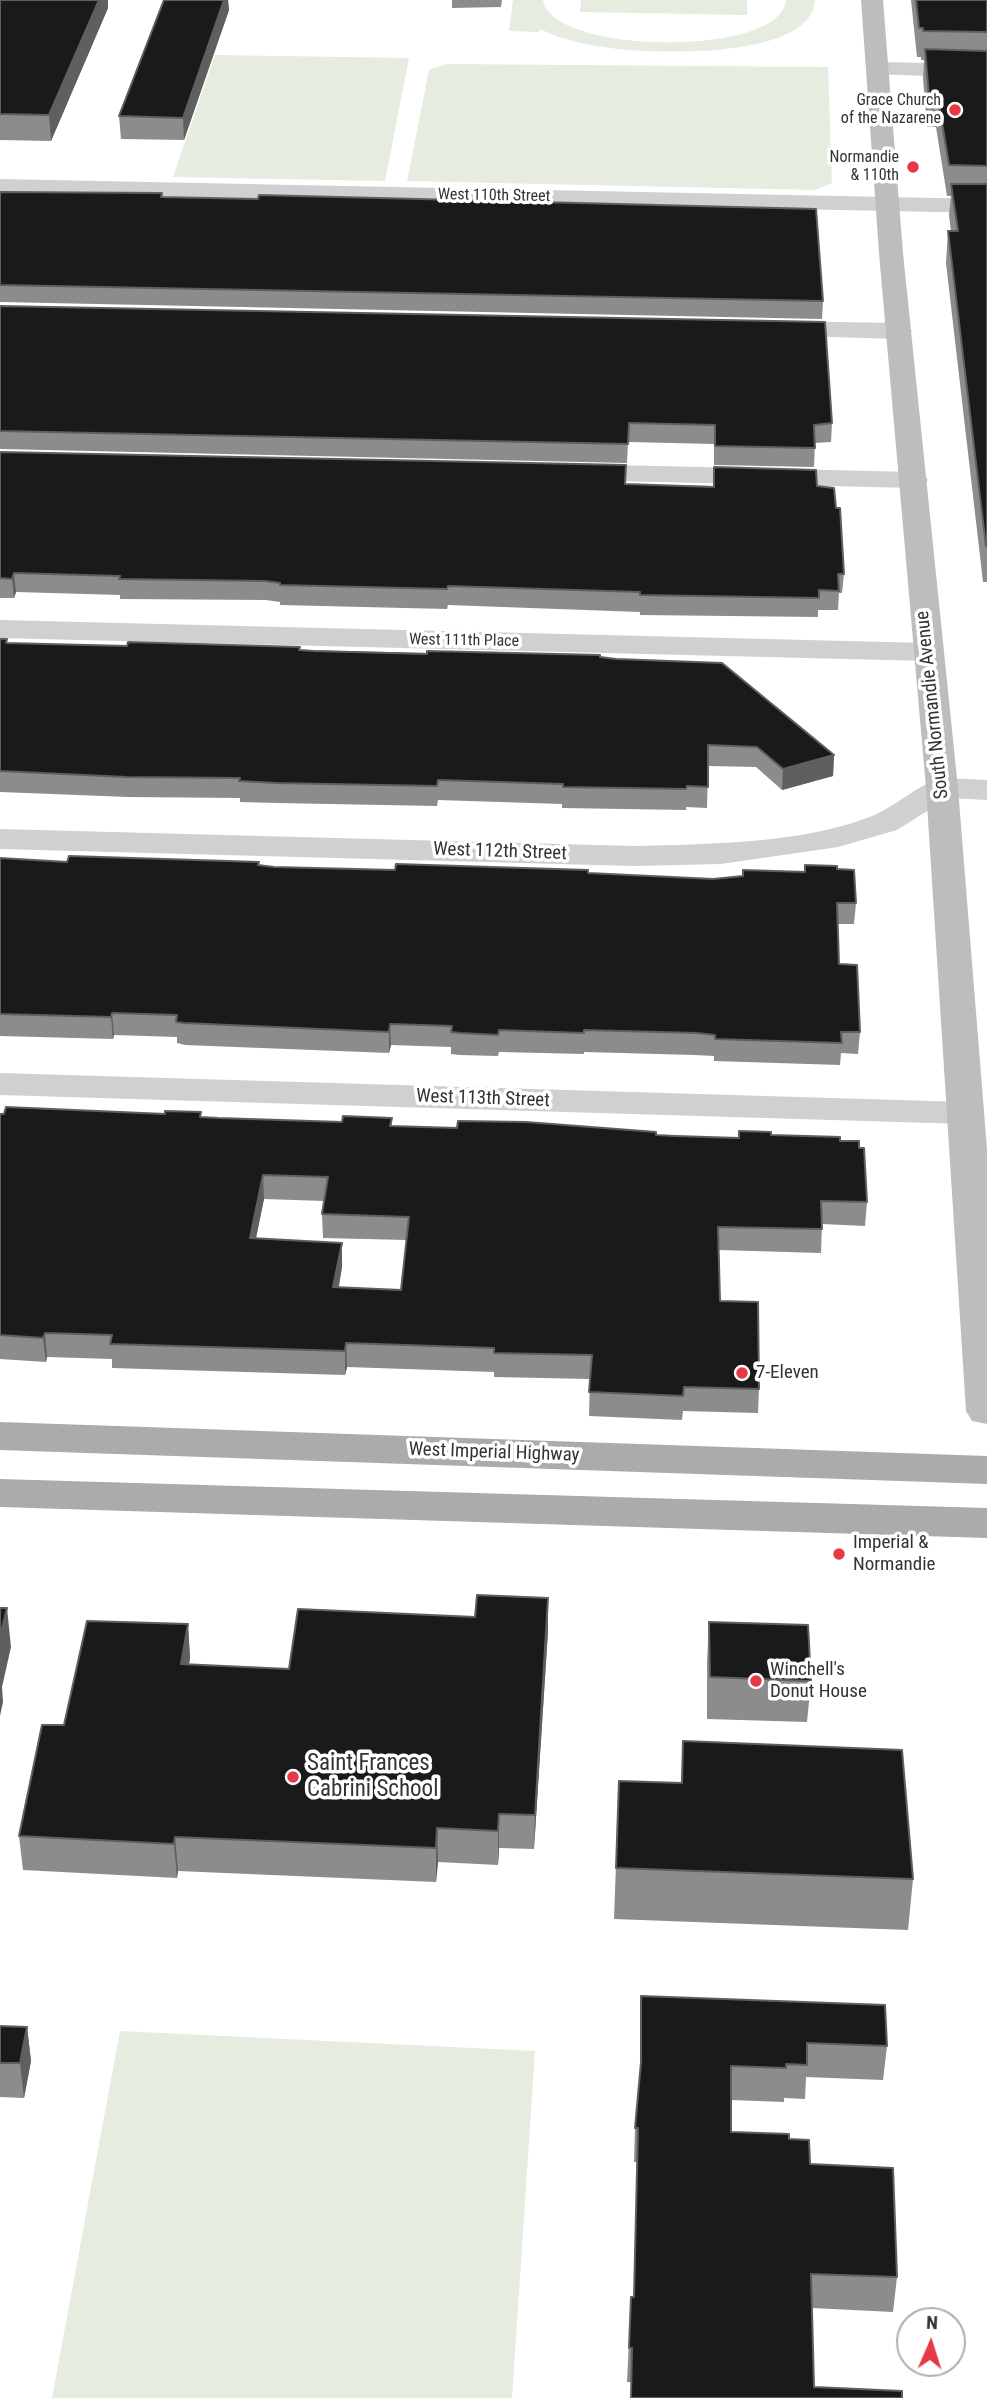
<!DOCTYPE html>
<style>
body{margin:0}
#map{position:relative;width:987px;height:2398px;overflow:hidden;background:#fff;font-family:"Roboto Condensed",sans-serif}
canvas{display:block}
.north{position:absolute;left:896px;top:2307px;width:70px;height:70px;box-sizing:border-box;background:#fff;border:2px solid #adadad;border-radius:50%;rotate:3deg;font-size:19px;font-weight:700;line-height:28px;text-align:center;color:#333}
.north::after{content:'';display:block;margin:auto;width:24px;height:32px;background:#e63946;clip-path:polygon(50% 0,100% 100%,50% 72%,0 100%)}
</style>
<div id="map">
<canvas width="987" height="2398"></canvas>
<div class="north">N</div>
</div>
<script>
const ctx = document.querySelector('canvas').getContext('2d');
ctx.lineJoin = 'round';
function fillPath(path, color) {
  ctx.fillStyle = color;
  ctx.fill(path, 'evenodd');
}
function strokePath(path, color, width, dash) {
  ctx.strokeStyle = color;
  ctx.lineWidth = width;
  ctx.lineCap = dash ? 'butt' : 'round';
  ctx.setLineDash(dash || []);
  ctx.stroke(path);
}
function label(font, color, halo, rows, align = 'center') {
  ctx.font = font + ' "Roboto Condensed",sans-serif';
  ctx.lineWidth = 7;
  ctx.setLineDash([]);
  ctx.textBaseline = 'middle';
  ctx.strokeStyle = halo;
  ctx.fillStyle = color;
  for (const [text, x, y, turn = 0] of rows) {
    ctx.save();
    ctx.translate(x, y);
    ctx.rotate((+turn || 0) * Math.PI / 180);
    ctx.textAlign = isNaN(turn) ? turn : align;
    if (halo) ctx.strokeText(text, 0, 0);
    ctx.fillText(text, 0, 0);
    ctx.restore();
  }
}
fillPath(new Path2D(`
 M513 0H543C551 55 782 58 786 0H815C812 60 653 54 611 48 587 45 562 40 540 29L539 32 509 31Z
 M581 0H747V15L580 12Z
 M215 55 409 58 385 181 173 177Z
 M446 64 828 67 832 183 815 190 407 181 429 70Z
 M120 2031 535 2051 512 2398H52Z`), '#e6ecdf');
fillPath(new Path2D(`
 M878 62 987 64V78L870 74 867 69 870 64Z
 M772 321 899 323 908 325 912 331 908 337 899 339 763 335 759 329 763 323Z
 M572 464 914 472 924 474 928 480 924 486 914 488 572 480 562 478 558 472 562 466Z
 M0 620 927 643 938 645 942 652 938 659 927 661 0 638Z
 M942 778 987 780V800L948 798 897 830 838 847 721 864 634 866 0 849V829L634 846C708 844 802 844 872 816 897 806 916 785 942 778Z
 M0 1073 965 1102 978 1105 984 1113 978 1121 965 1124 0 1095Z`), '#d0d0d0');
fillPath(new Path2D(`
 M0 179 987 199V213L0 193Z`), '#d0d0d0');
fillPath(new Path2D(`
 M861 0H883L903 253 958 788 987 1149V1424L972 1421 966 1411 926 788 879 253Z`), '#bdbdbd');
fillPath(new Path2D(`
 M0 1422 987 1456V1484L0 1450Z
 M0 1479 987 1508V1538L0 1507Z`), '#ababab');
fillPath(new Path2D(`
 M0 0 108 8 51 141 0 140Z
 M164 0H228L229 10 184 140 121 139 119 116Z
 M452 0H502L501 7 452 8Z
 M911 0H987V582H983L946 263 948 231H951L949 215 951 196H947L936 127H927L923 78 924 60H921V57H917Z
 M0 192 162 193 163 197 823 301 822 319 0 302Z
 M0 306 832 423 831 442 815 443 814 467 714 465V444L628 442 627 463 0 449Z
 M0 452 626 465V484L714 486V467L817 486 844 574 842 593H839L838 610H818V617L640 615V612L448 605 447 609 280 605V602L266 600 120 599V595L16 592 14 598H0Z
 M0 639 8 643 600 657 834 755 833 776 782 790 756 767 708 766 707 808 686 807V810L562 808V804L438 800 437 806 277 803 240 802V798L128 797 0 792Z
 M0 858 67 862H259V865L274 867 395 870 588 873 713 879 804 872 805 865 837 869 856 903 854 924H837L839 964 860 1032 858 1054 841 1053 840 1065 714 1061V1056L695 1055 584 1052V1054L499 1052 498 1056 460 1055 451 1054V1047L391 1045 389 1053 185 1045 177 1043V1037L114 1035 113 1039 0 1036Z
 M201 1112V1117L218 1118 342 1122 392 1118V1126L739 1138 771 1135 840 1141 867 1202 865 1226 822 1224 821 1253 719 1250 720 1301 759 1389 758 1413 683 1411 682 1420 589 1416 590 1379 494 1377V1372L347 1367 345 1375 112 1368V1359L47 1357 46 1362 0 1359V1114H165ZM264 1199 324 1201 322 1214 323 1238 407 1240 401 1290 339 1287 342 1267V1243L256 1238Z
 M709 1622 811 1681 807 1722 707 1719V1663Z
 M188 1624 190 1658 189 1665 289 1669 548 1631 534 1849 499 1848 498 1865 438 1862 436 1882 178 1871 177 1878 23 1870 19 1836 64 1725Z
 M683 1741 913 1879 908 1930 614 1919 619 1781 681 1783Z
 M641 1996 887 2046 883 2080 806 2077 805 2099 784 2098V2102L731 2100V2132L789 2139 897 2277 893 2312 812 2308 631 2382H627L631 2297H634L637 2162H634L635 2128 640 2074Z
 M0 2026 27 2027 31 2061 24 2098 0 2097Z`), '#8c8c8c');
fillPath(new Path2D(`
 M99 0H108V8L51 141 49 115Z
 M224 0H228L229 10 184 140 183 118Z
 M14 573 16 592 14 598 12 579Z
 M834 755 833 776 782 790 783 769Z
 M112 1013 114 1035 113 1039 111 1017Z
 M390 1024 391 1045 389 1053V1032Z
 M263 1175 264 1199 251 1262 250 1238Z
 M342 1243V1267L334 1311 333 1287Z
 M45 1333 47 1357 46 1362 43 1338Z
 M346 1343 347 1367 345 1375V1351Z
 M548 1598V1631L534 1849 535 1815Z
 M7 1608 11 1647 2 1687 3 1702 0 1716V1636Z
 M188 1624 190 1658 183 1698 181 1664Z
 M499 1814V1848L498 1865V1831Z
 M437 1828 438 1862 436 1882V1848Z
 M175 1837 178 1871 177 1878 174 1844Z
 M27 2027 31 2061 24 2098 20 2063Z`), '#5f5f5f');
const building = new Path2D(`
 M0 0H99L49 115 0 114Z
 M164 0H224L183 118 119 116Z
 M916 0H987V32L923 31V28H919Z
 M925 49 987 51V166L949 165 938 98 929 97Z
 M951 184H987V546H986L948 231H958Z
 M0 192 162 193 161 197 258 199 259 195 816 209 823 301 0 285Z
 M0 306 825 322 832 423 814 425 815 448 715 446V425L629 423 628 444 0 431Z
 M0 452 626 465 625 484 714 487V467L816 470 817 486 834 488 836 508H840L844 574H838L839 591 819 590V598L640 595V592L448 586 447 589 280 585V583L265 581 119 579 120 576 14 573 12 579 0 578Z
 M0 639H7L6 643 127 646 128 642 300 647 299 650 314 651 427 654V651L600 655V657L616 659 722 663 834 755 783 769 757 747 708 745V787L687 786 686 789 563 787V784L438 780 437 786 276 783 239 781 240 778 126 777 0 771Z
 M69 856 259 862 258 865 274 867 395 870 396 864 588 870V873L713 879 743 876V870L805 872V865L837 866V869L854 870 856 903H837L839 964 857 965 860 1032H841L842 1043 715 1039V1035L696 1033 584 1030V1033L499 1030 498 1035 460 1033 451 1032 452 1026 390 1024 389 1032 184 1023 176 1022 177 1015 112 1013 111 1017 0 1014V858L67 862Z
 M6 1107 165 1114V1111L201 1112 200 1117 218 1118 342 1122 343 1116 392 1118 390 1126 457 1128 458 1121 526 1122 656 1132V1135L675 1136 739 1138V1131L771 1132V1135L840 1137V1141H859V1148H864L867 1202 821 1201 822 1229 718 1227 720 1301 758 1302 759 1389 684 1387 683 1396 589 1392 592 1355 494 1353V1348L346 1343 345 1351 110 1344 112 1335 45 1333 43 1338 0 1335V1114H4ZM263 1175 328 1177 322 1214 409 1217 401 1290 333 1287 342 1243 250 1238Z
 M477 1595 548 1598 535 1815 499 1814 498 1831 437 1828 436 1848 175 1837 174 1844 19 1836 42 1725H64L87 1621 188 1624 181 1664 289 1669 298 1609 475 1617Z
 M0 1608H7L0 1636Z
 M709 1622 808 1625 811 1681 710 1677Z
 M683 1741 902 1750 913 1879 616 1868 619 1781 682 1783Z
 M641 1996 885 2005 887 2046 807 2043V2065L786 2064V2068L731 2066V2132L789 2134V2139L809 2140 810 2164 893 2168 897 2277 811 2274 814 2387 902 2391V2398H631L632 2348H629L631 2297H634L638 2128H635L641 2062Z
 M0 2026 27 2027 20 2063H0Z`);
fillPath(building, '#1a1a1a');
strokePath(building, '#5f5f5f', 2);
for (const [x, y, r, color] of [
 [955,110,7,"#e63946"],
 [913,167,7,"#e63946"],
 [742,1373,7,"#e63946"],
 [839,1554,7,"#e63946"],
 [756,1681,7,"#e63946"],
 [293,1777,7,"#e63946"]
]) {
  const dot = new Path2D();
  dot.arc(x, y, r, 0, 2 * Math.PI);
  ctx.fillStyle = color;
  ctx.fill(dot);
  strokePath(dot, '#fff', 2.5);
}
label('16px', '#333', '#fff', [
 ["Grace Church",941,101],
 ["of the Nazarene",941,119],
 ["Normandie",899,158],
 ["& 110th",899,176]
], 'right');
label('16px', '#333', '#fff', [
 ["West 110th Street",494,196,1],
 ["West 111th Place",464,641,1]
]);
label('19px', '#333', '#fff', [
 ["South Normandie Avenue",933,705,-96],
 ["West 112th Street",500,852,2],
 ["West 113th Street",483,1099,2],
 ["West Imperial Highway",494,1453,2]
]);
label('19px', '#333', '#fff', [
 ["7-Eleven",756,1373],
 ["Imperial &",853,1543],
 ["Normandie",853,1565],
 ["Winchell's",770,1670],
 ["Donut House",770,1692]
], 'left');
label('23px', '#333', '#fff', [
 ["Saint Frances",307,1764],
 ["Cabrini School",307,1790]
], 'left');
</script>
